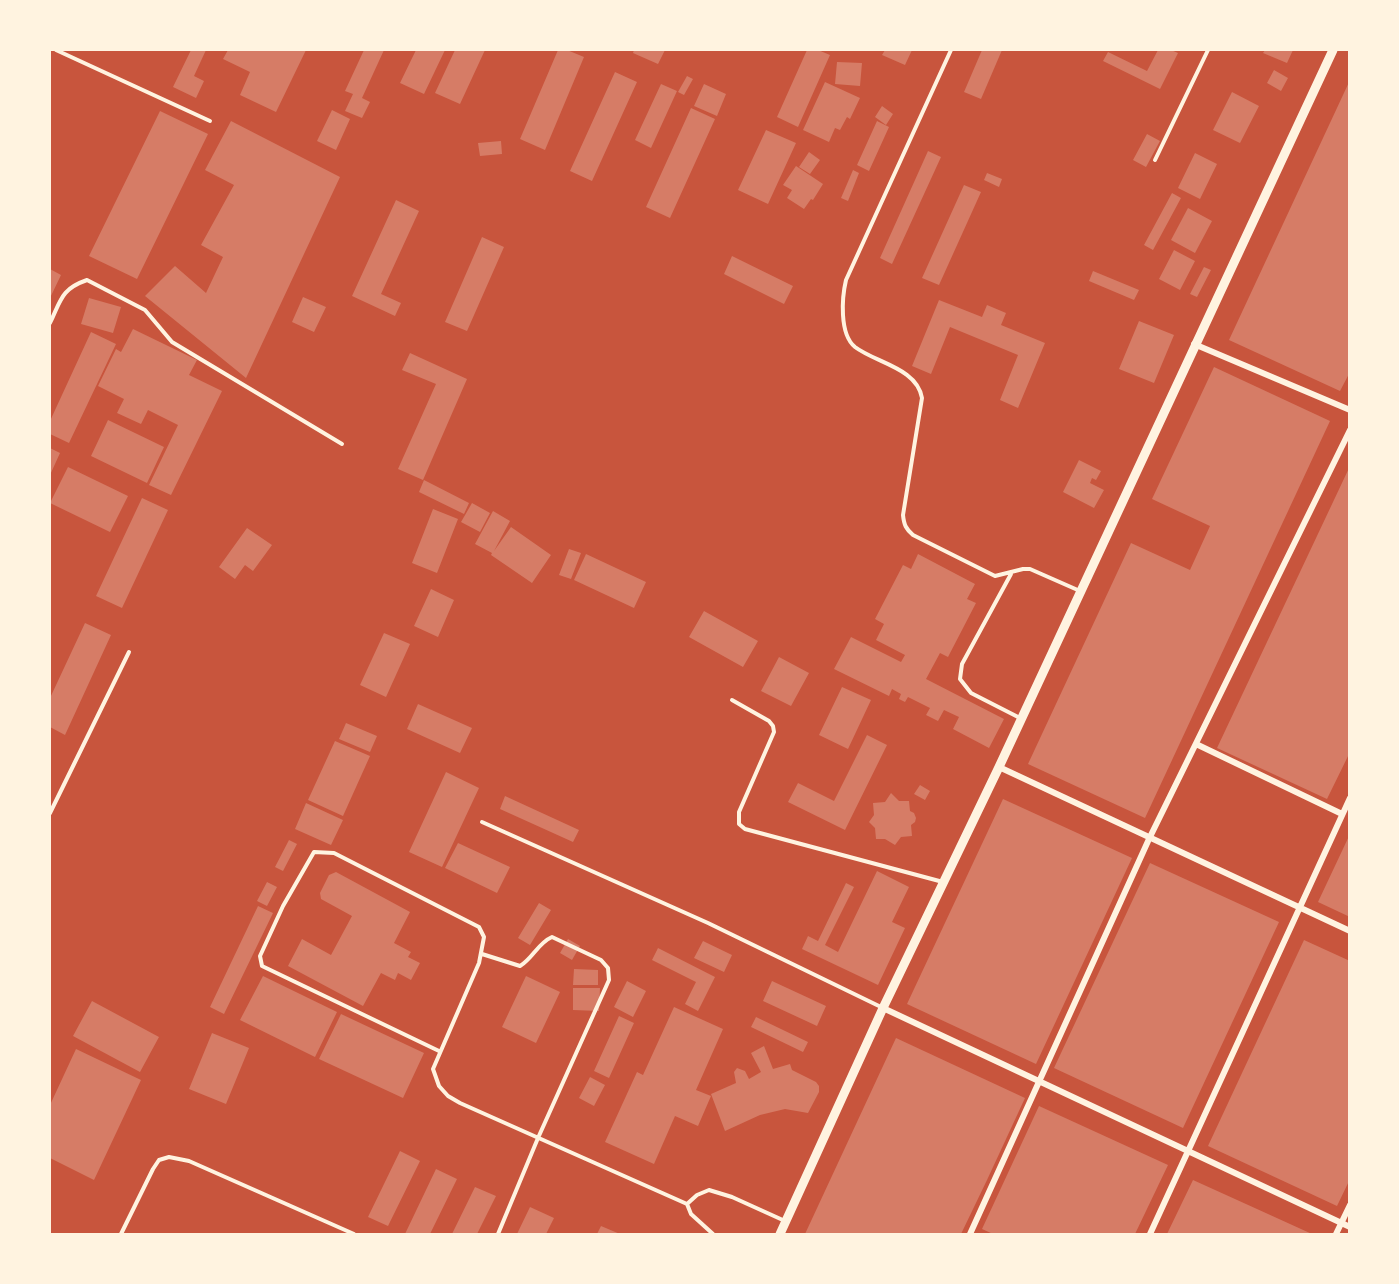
<!DOCTYPE html>
<style>
body{margin:0}
#map{position:relative;width:1399px;height:1284px;overflow:hidden;background:#c8553d;font-family:"Varela Round",sans-serif}
canvas{display:block}
.frame{position:absolute;inset:0;border:51px solid #fff3e0;pointer-events:none}
</style>
<div id="map">
<canvas width="1399" height="1284"></canvas>
<div class="frame"></div>
</div>
<script>
const ctx = document.querySelector('canvas').getContext('2d');
ctx.lineJoin = 'round';
function fillPath(path, color) {
  ctx.fillStyle = color;
  ctx.fill(path, 'evenodd');
}
function strokePath(path, color, width, dash) {
  ctx.strokeStyle = color;
  ctx.lineWidth = width;
  ctx.lineCap = dash ? 'butt' : 'round';
  ctx.setLineDash(dash || []);
  ctx.stroke(path);
}
fillPath(new Path2D(`
 M191 50H206L194 76 204 81 196 98 173 87Z
 M228 50H306L276 112 240 95 250 72 223 59Z
 M364 50H384L362 98 370 102 362 118 345 111 353 94 345 91Z
 M416 50H445L424 94 400 83Z
 M455 50H485L460 104 435 93Z
 M558 50H567L584 57 545 150 520 139Z
 M634 50H665L658 64 633 53Z
 M807 50H818L830 55 798 127 777 117Z
 M885 50H912L905 65 882 55Z
 M982 50H1002L981 99 964 92Z
 M1158 50H1171L1178 53 1160 89 1103 61 1108 52 1147 71Z
 M1265 50H1293L1287 63 1263 53Z
 M837 62 862 63 860 86 835 84Z
 M1274 70 1288 78 1281 91 1267 83Z
 M615 72 637 82 592 181 570 171Z
 M687 76 693 79 684 95 678 92Z
 M1350 80V372L1340 391 1229 340Z
 M825 82 860 98 850 119 847 117 840 130 835 128 829 142 803 130Z
 M661 84 677 91 651 148 635 140Z
 M704 84 726 94 717 116 694 106Z
 M1232 92 1259 106 1240 143 1213 130Z
 M882 106 893 114 886 125 875 117Z
 M691 108 715 119 670 218 646 207Z
 M332 110 350 119 336 150 317 141Z
 M160 111 208 134 137 279 89 256Z
 M231 121 340 177 246 378 145 296 175 266 206 293 223 257 201 245 234 185 205 170Z
 M877 121 889 127 869 171 857 165Z
 M766 130 796 143 768 204 738 190Z
 M1147 134 1160 141 1146 167 1133 160Z
 M501 141 502 154 480 156 478 143Z
 M928 151 941 157 892 264 880 258Z
 M809 152 820 160 810 174 799 167Z
 M1195 153 1217 164 1200 199 1178 188Z
 M796 166 823 184 813 200 811 199 804 209 787 198 792 190 783 185Z
 M853 170 859 173 848 201 841 198Z
 M987 173 1002 179 999 187 984 180Z
 M964 185 981 192 939 285 922 278Z
 M1172 193 1181 198 1153 250 1144 245Z
 M396 200 419 211 381 294 401 303 395 316 352 296Z
 M1188 208 1212 221 1195 253 1171 240Z
 M482 237 504 247 467 331 445 322Z
 M1174 250 1195 261 1180 290 1159 279Z
 M732 256 793 286 784 304 724 274Z
 M1204 267 1211 270 1197 297 1190 294Z
 M50 269 61 275 50 298Z
 M1093 271 1139 290 1134 300 1089 281Z
 M303 297 326 307 314 332 292 322Z
 M89 298 121 307 113 333 81 324Z
 M939 300 982 317 987 305 1006 313 1001 325 1045 343 1018 408 1000 400 1018 355 950 327 931 374 912 366Z
 M1139 321 1174 335 1154 383 1119 369Z
 M133 329 197 360 189 375 222 391 171 495 149 485 178 425 148 410 141 424 117 413 124 399 98 386 116 349 121 352Z
 M91 332 116 344 69 443 50 434V421Z
 M410 353 467 379 423 480 398 469 436 384 402 370Z
 M1214 367 1330 421 1145 818 1028 764 1131 543 1190 570 1210 526 1152 499Z
 M108 420 164 447 147 483 91 456Z
 M50 448 60 453 50 475Z
 M1079 460 1101 471 1096 480 1092 478 1090 483 1104 490 1094 508 1063 492Z
 M1350 466V752L1327 799 1217 748Z
 M68 467 128 496 110 532 50 503Z
 M424 480 469 503 464 514 419 492Z
 M142 498 168 510 122 608 96 596Z
 M472 503 490 513 480 532 461 522Z
 M433 509 458 519 437 573 412 563Z
 M493 511 510 521 494 551 511 527 551 555 532 583 491 555 492 553 475 544Z
 M247 528 272 545 253 571 245 565 235 579 219 567Z
 M569 549 581 553 571 579 559 575Z
 M586 554 646 582 634 608 574 580Z
 M918 554 975 584 967 599 976 603 948 657 940 653 926 679 1004 719 989 748 953 729 959 717 944 710 938 721 926 715 930 708 908 697 905 702 899 699 901 694 892 689 889 696 834 669 851 637 901 662 905 655 876 640 884 624 875 619 903 565 911 569Z
 M431 589 454 600 438 637 414 626Z
 M704 611 758 641 743 667 689 637Z
 M85 623 111 635 65 735 50 727V698Z
 M384 633 410 644 386 697 360 685Z
 M779 657 809 673 791 706 761 691Z
 M842 687 871 700 848 749 819 735Z
 M418 704 472 728 460 753 407 729Z
 M346 723 377 736 370 752 339 739Z
 M867 735 887 745 845 830 788 802 798 783 834 801Z
 M335 741 370 756 343 816 308 800Z
 M446 772 479 788 442 867 409 852Z
 M920 785 930 791 925 800 914 794Z
 M891 793 899 801H909L910 811 914 813 916 818 915 822 911 825 912 836 901 837 895 845 885 839H876L875 828 869 822 874 815 873 803 885 802Z
 M505 796 579 830 573 842 500 809Z
 M1003 799 1132 858 1036 1064 907 1004Z
 M306 803 343 820 331 845 295 829Z
 M1350 834V917L1318 902Z
 M289 840 297 844 283 871 275 867Z
 M458 843 510 867 497 893 445 868Z
 M1150 863 1279 922 1183 1128 1054 1068Z
 M877 871 909 887 892 922 905 928 878 985 802 949 808 936 818 941 846 883 854 887 825 945 838 952Z
 M336 872 410 912 394 943 411 952 408 957 420 963 411 980 398 973 395 980 381 973 363 1006 288 966 302 939 331 955 352 916 321 899 320 893 329 875Z
 M267 882 277 887 267 906 257 901Z
 M539 903 551 910 530 945 518 938Z
 M258 906 273 913 224 1014 210 1007Z
 M568 939 580 946 572 960 560 953Z
 M1304 940 1350 961V1179L1337 1206 1208 1146Z
 M703 941 732 955 724 972 694 958Z
 M658 948 715 977 698 1011 685 1004 696 982 652 960Z
 M574 969 598 970V985H573Z
 M263 976 337 1012 315 1057 240 1020Z
 M526 976 560 992 536 1043 502 1027Z
 M627 981 646 991 633 1017 614 1007Z
 M772 981 826 1006 817 1026 763 1001Z
 M573 988H600L599 1011 573 1010Z
 M92 1001 159 1037 140 1072 73 1036Z
 M674 1007 723 1029 696 1090 711 1096 698 1126 675 1116 654 1164 605 1142 637 1072 643 1075Z
 M341 1014 424 1053 403 1098 319 1059Z
 M619 1016 634 1023 609 1078 594 1071Z
 M756 1017 808 1042 803 1052 751 1027Z
 M212 1033 249 1048 226 1104 189 1089Z
 M896 1038 1025 1098 987 1180 961 1234H805Z
 M764 1046 773 1069 790 1064 792 1070 816 1082 819 1086V1092L808 1113 785 1109 760 1115 725 1131 711 1094 736 1083 734 1072 737 1068 745 1071 749 1079 761 1072 751 1053Z
 M76 1049 141 1080 94 1180 50 1158V1105Z
 M590 1077 605 1085 594 1106 579 1098Z
 M1039 1106 1168 1165 1135 1234H993L982 1229Z
 M400 1151 420 1161 388 1226 368 1217Z
 M436 1169 457 1179 430 1234H405Z
 M1193 1180 1257 1209 1312 1234H1167Z
 M475 1187 496 1196 477 1234H452Z
 M530 1207 554 1218 546 1234H517Z
 M601 1226 620 1234H597Z`), '#d67c66');
strokePath(new Path2D(`
 M56 50 210 121
 M951 50 846 280C842 297 839 334 855 347 876 363 917 368 922 398L903 515C904 525 906 529 913 535L995 576 1023 569H1030L1080 591
 M1155 160 1208 50
 M50 323C61 300 61 289 87 280L145 310 172 342 342 444
 M1011 574 962 664 960 679 971 693 1020 718
 M732 700 769 721 773 726 774 732 739 812V824L745 829 943 882
 M50 813 129 652
 M482 822 708 923 881 1007
 M482 954 520 966C533 958 538 943 552 937L601 960 608 968 609 980 538 1138 498 1234
 M439 1051 262 966 260 956 283 906 314 852 334 853 479 927 484 937 479 963 433 1069 439 1086 448 1096 460 1103 687 1204 691 1214 713 1234
 M687 1204 697 1195 709 1190 732 1197 785 1221
 M121 1234 153 1169 159 1160 169 1157 189 1161 354 1234`), '#fff3e0', 4);
strokePath(new Path2D(`
 M1194 344 1350 410
 M1196 744 1342 814
 M999 767 1350 931
 M883 1008 1350 1227
 M970 1234 1149 839 1350 430
 M1150 1234 1350 798
 M1336 1234 1350 1205`), '#fff3e0', 6);
strokePath(new Path2D(`
 M780 1234 883 1008 999 767 1333 50`), '#fff3e0', 9);
</script>
